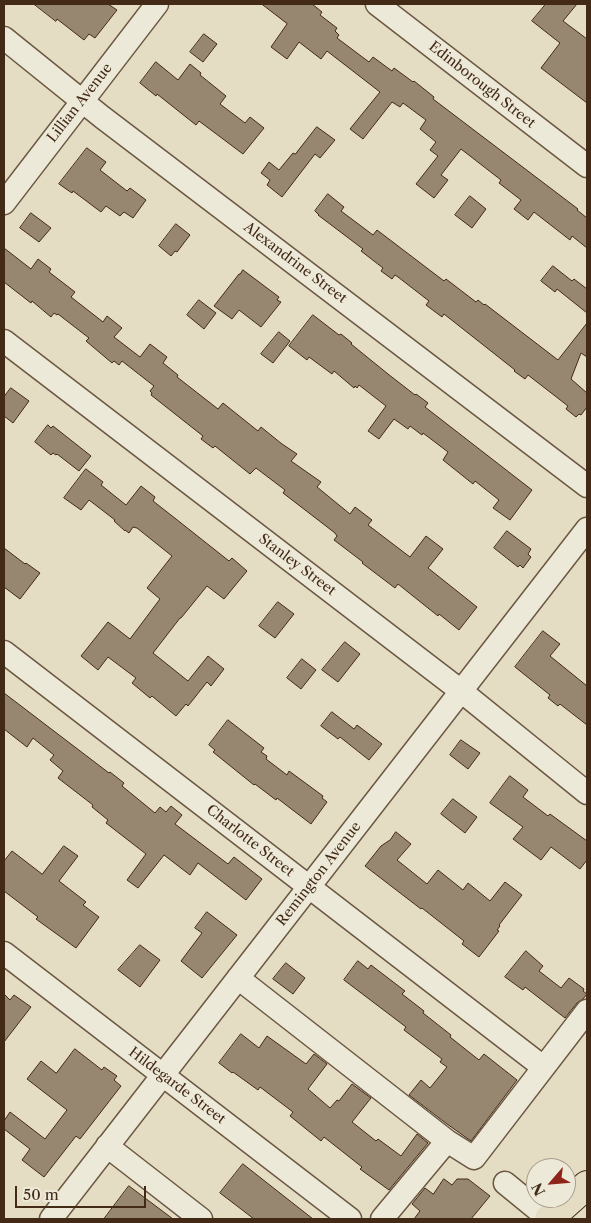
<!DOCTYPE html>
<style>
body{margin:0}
#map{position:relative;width:591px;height:1223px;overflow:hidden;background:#e4ddc3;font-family:"Libre Caslon Text",serif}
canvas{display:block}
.frame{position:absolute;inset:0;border:5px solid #432a17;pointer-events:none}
.north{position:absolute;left:526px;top:1158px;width:50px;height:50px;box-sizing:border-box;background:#ede9d8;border:1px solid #a99d8b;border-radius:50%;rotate:243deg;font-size:14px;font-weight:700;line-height:20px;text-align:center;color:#432a17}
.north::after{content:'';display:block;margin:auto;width:18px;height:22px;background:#8f2418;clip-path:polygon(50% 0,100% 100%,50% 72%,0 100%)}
.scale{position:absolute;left:15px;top:1186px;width:131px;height:22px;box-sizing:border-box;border:2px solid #432a17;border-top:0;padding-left:6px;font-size:15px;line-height:18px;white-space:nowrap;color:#432a17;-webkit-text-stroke:4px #ede9d8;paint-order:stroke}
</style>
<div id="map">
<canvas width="591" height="1223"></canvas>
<div class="frame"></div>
<div class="north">N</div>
<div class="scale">50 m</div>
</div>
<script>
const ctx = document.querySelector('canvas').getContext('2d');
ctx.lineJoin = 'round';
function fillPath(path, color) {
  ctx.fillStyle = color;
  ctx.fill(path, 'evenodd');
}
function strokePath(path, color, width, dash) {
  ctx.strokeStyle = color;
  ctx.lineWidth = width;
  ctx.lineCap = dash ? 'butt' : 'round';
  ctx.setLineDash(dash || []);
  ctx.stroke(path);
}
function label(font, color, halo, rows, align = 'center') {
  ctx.font = font + ' "Libre Caslon Text",serif';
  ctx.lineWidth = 4;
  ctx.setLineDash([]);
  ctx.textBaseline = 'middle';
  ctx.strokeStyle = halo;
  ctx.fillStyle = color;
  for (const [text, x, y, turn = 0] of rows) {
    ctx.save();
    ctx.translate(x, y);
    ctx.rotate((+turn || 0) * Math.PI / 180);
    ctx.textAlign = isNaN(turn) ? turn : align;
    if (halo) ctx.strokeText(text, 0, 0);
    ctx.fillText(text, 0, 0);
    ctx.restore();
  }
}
const building = new Path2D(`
 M34 4H108L117 10 95 38 89 34 84 40 57 19 56 21Z
 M262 4H312L322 12 320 15 337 28 335 31 339 35 337 38 369 62 373 57 392 71 394 68 413 82 414 81 434 97 433 99 578 209 577 210 587 218V248L572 236 570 240 534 212 528 220 514 209 521 200 499 183 501 180 461 149 441 175 448 180 434 198 416 184 438 156 430 150 436 142 420 129 426 120 403 103 400 107 392 102 363 139 350 129 380 92 327 51 321 59 299 42 287 59 271 47 287 24Z
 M546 4H577L563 21 587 39V103L541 68 560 43 532 21Z
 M204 34 217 44 203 62 190 52Z
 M156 62 178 80 190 64 201 73 200 75 226 96 220 104 245 123 250 117 264 128 243 154 199 121 196 125 157 94 156 96 140 83Z
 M317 127 335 140 320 158 315 154 282 197 267 185 270 180 261 173 269 162 279 170 293 153 295 154Z
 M87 148 106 162 100 170 127 191 130 188 146 200 133 218 124 212 120 216 106 206 101 212 73 191 72 193 59 184Z
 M328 194 344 207 341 211 373 235 377 230 444 281 446 279 476 302 478 300 484 305 485 304 558 360 587 323V357L581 353 571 379 587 393V407L581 415 579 414 576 417 566 409 568 406 528 375 525 379 514 371 515 370 444 314 442 317 426 305 429 301 398 277 395 275 392 279 381 271 383 268 361 251 363 249 318 215H319L315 211Z
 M470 196 486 209 472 228 455 215Z
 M31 213 51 228 39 242 20 228Z
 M176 224 190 235 177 252 175 251 171 256 159 246Z
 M4 248 31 269 38 259 51 269 49 272 75 292 71 297 103 322 107 316 122 328 114 337 140 357 150 344 167 357 163 363 178 375 177 377 218 409 223 403 258 431 261 427 282 444 297 454 291 461 321 482 317 487 350 514 355 507 372 520 368 525 410 557 426 536 443 549 428 568 477 607 459 630 439 614 438 616 398 584 395 588 362 563 363 562 334 540 337 536 335 533 283 493 285 490 256 468 250 474 215 446 213 448 201 439 203 436 151 395 152 393 150 391 154 386 122 361 119 365 114 361 112 363 86 341 89 338 58 314 57 315 54 313 51 317 32 301 31 303 4 282Z
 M553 266 572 281 574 279 587 289V313L557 289 555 292 541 281Z
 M243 270 279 297 277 300 281 302 261 327 239 310 232 319 214 306 239 274H240Z
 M199 300 216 313 204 329 187 315Z
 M313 315 339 335 341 334 352 343 351 344 388 374 415 395 416 394 428 403 425 407 532 490 510 520 493 508 499 500 475 481 473 484 443 460 448 452 423 433 422 435 410 426 408 429 394 419 379 439 368 431 386 406 359 385 357 388 355 386 354 388 334 371 332 374 309 357 307 360 289 346Z
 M279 332 290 341 273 363 261 354Z
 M11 388 29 401 13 423 4 416V397Z
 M48 425 51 428 53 426 91 456 79 471 57 454 56 455 53 453 51 455 35 442Z
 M86 469 103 482 101 485 126 505 141 486 155 497 153 501 176 519 229 561 232 558 247 571 224 599 207 586 181 618H180L153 653 188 681 208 656 224 669 211 686 207 682 188 706 186 704 176 716 152 696 150 698 132 683 136 678 108 657 98 670 81 656 108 622 130 639 160 599 147 588 172 556 137 528 133 527 129 533 125 530V531L114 521 115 520 89 500 81 510 64 498Z
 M507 531 531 549 528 554 531 557 523 568 520 565 518 567 494 548Z
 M4 548 25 564 26 563 40 573 20 599 4 587Z
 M278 602 294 614 275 638 259 626Z
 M543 631 560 644 550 656 587 686V725L560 704 558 706 548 698 550 695 515 667Z
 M345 642 360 654 338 682 322 670Z
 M302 659 316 670 301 689 287 678Z
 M4 693 109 773 110 772 124 783 122 786 155 813 160 807 166 812 171 806 182 815 175 824 228 864 234 857 262 879 246 900 198 863 190 875 164 855 138 888 127 880 146 854 106 823 108 820 92 807 93 805 58 778 63 771 50 760 54 755 33 738 27 747 4 729Z
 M332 712 354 729 357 725 382 744 369 760 340 737 338 739 321 726Z
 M228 720 264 748 261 752 267 756 266 759 287 775 289 771 323 796 322 798 327 802 311 824 277 798 276 800 255 784 254 785 213 752 215 750 209 745Z
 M461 740 480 753 468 769 450 755Z
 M510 776 528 790 523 797 548 816 550 814 587 841V860L580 869 551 847 541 860 513 839 523 827 490 803Z
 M453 799 477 817 465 833 441 814Z
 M396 832 411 844 397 860 427 884 438 870 463 890 468 883 490 901 505 882 522 895 499 925 500 926 497 930 499 931 479 957 462 944 464 941 422 908 421 909 365 866 381 846 390 840Z
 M64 846 78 856 59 881 86 902 83 905 99 917 76 948 36 919 38 917 4 891V861L12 851 42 874Z
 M207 912 237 935 202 978 181 961 202 933 195 928Z
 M140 945 160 960 140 987 118 970Z
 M526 951 543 966 539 971 561 988 569 978 584 989 583 991 587 994 583 999 577 1003 565 1018 525 987 523 990 505 977Z
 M358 961 368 969 371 965 405 991 402 994 424 1011 423 1013 451 1035 450 1037 479 1060 484 1054 517 1080 471 1141 447 1124 409 1095 421 1080 430 1088 447 1067 440 1062 442 1059 404 1030 406 1027 344 980Z
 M286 963 305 978 293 994 273 979Z
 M4 994 10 1000 14 995 31 1007 4 1042Z
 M241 1034 259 1048 267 1036 306 1064 314 1054 327 1064 308 1089 330 1108 337 1100 339 1101 352 1084 371 1098 352 1122 376 1141 378 1139 401 1156 417 1134 428 1143 389 1190 360 1169 362 1167 324 1137 321 1141 290 1116 293 1112 260 1087 258 1090 233 1072 232 1073 219 1063Z
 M75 1049 102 1070 104 1067 117 1076 114 1080 121 1086 80 1139 76 1136 44 1177 22 1160 30 1149 4 1129V1121L10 1112 45 1139 67 1110 27 1079 41 1061 56 1073Z
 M243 1164 313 1219H254L220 1193Z
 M444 1179 452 1185 457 1179H468L490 1196 471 1219H414L420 1211 412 1204 425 1188 433 1194Z
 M129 1186 173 1219H104Z`);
fillPath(building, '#978770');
strokePath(building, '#432a17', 1);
const minor = new Path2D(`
 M377 4 587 166
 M4 38 102 117 587 486
 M4 203 157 4
 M4 341 461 691 587 793
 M4 652 543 1067
 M4 953 350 1219
 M238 978 447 1141
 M107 1146 201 1219
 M505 1183 549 1219
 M51 1219 587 529
 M382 1219 447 1141 474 1158 587 1011`);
const major = new Path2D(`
 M549 1219 587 1185`);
strokePath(minor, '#6b5742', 25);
strokePath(major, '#432a17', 30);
strokePath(minor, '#ede9d8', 22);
strokePath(major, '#e4ddc3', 28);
label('14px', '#432a17', '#ede9d8', [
 ["Edinborough Street",482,85,38],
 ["Lillian Avenue",80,103,-52],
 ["Alexandrine Street",295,263,37],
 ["Stanley Street",297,565,37],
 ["Charlotte Street",250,841,38],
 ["Remington Avenue",319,874,-52],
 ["Hildegarde Street",177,1086,37]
]);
</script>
